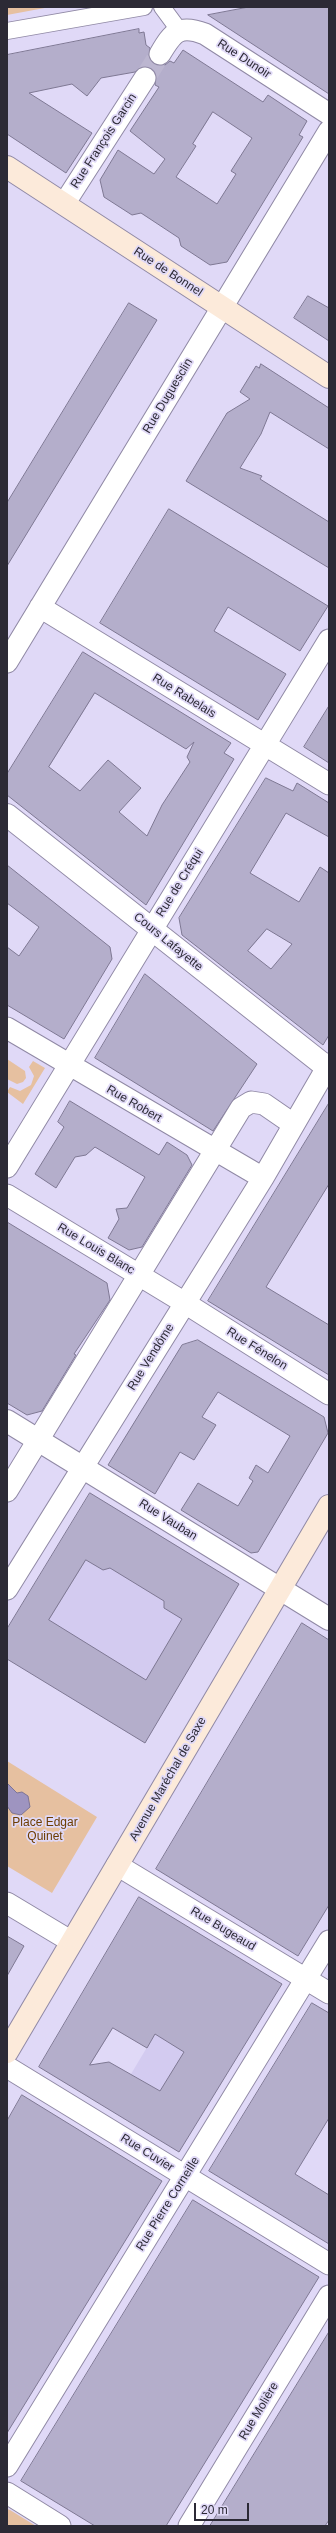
<!DOCTYPE html>
<meta charset="utf-8">
<style>
body{margin:0}
#map{position:relative;width:336px;height:2533px;overflow:hidden;background:#e0d9f7;font-family:Arial,sans-serif}
canvas{display:block}
.frame{position:absolute;inset:0;border:8px solid #2c2a35;pointer-events:none}
.scale{position:absolute;left:194px;top:2503px;width:55px;height:18px;box-sizing:border-box;border:2px solid #2c2a35;border-top:0;padding-left:5px;font-size:12px;line-height:14px;white-space:nowrap;color:#2c2a35;-webkit-text-stroke:3px #e0d9f7;paint-order:stroke}
</style>
<div id="map">
<canvas width="336" height="2533"></canvas>
<div class="frame"></div>
<div class="scale">20 m</div>
</div>
<script>
const ctx = document.querySelector('canvas').getContext('2d');
ctx.lineJoin = 'round';
function fillPath(path, color) {
  ctx.fillStyle = color;
  ctx.fill(path, 'evenodd');
}
function strokePath(path, color, width, dash) {
  ctx.strokeStyle = color;
  ctx.lineWidth = width;
  ctx.lineCap = dash ? 'butt' : 'round';
  ctx.setLineDash(dash || []);
  ctx.stroke(path);
}
function label(font, color, halo, rows, align = 'center') {
  ctx.font = font + ' Arial,sans-serif';
  ctx.lineWidth = 3.5;
  ctx.setLineDash([]);
  ctx.textBaseline = 'middle';
  ctx.strokeStyle = halo;
  ctx.fillStyle = color;
  for (const [text, x, y, turn = 0] of rows) {
    ctx.save();
    ctx.translate(x, y);
    ctx.rotate((+turn || 0) * Math.PI / 180);
    ctx.textAlign = isNaN(turn) ? turn : align;
    if (halo) ctx.strokeText(text, 0, 0);
    ctx.fillText(text, 0, 0);
    ctx.restore();
  }
}
fillPath(new Path2D(`
 M117 1509 212 1567 128 1733 63 1693 7 1629Z
 M183 2004 201 2116 131 2074 155 2034 162 2038Z`), '#d3cbf0');
fillPath(new Path2D(`
 M7 7H50L7 15Z
 M7 1059 25 1071 26 1078 23 1082 17 1084 7 1079Z
 M33 1061 45 1068 23 1104 7 1092 10 1087 20 1091 31 1085 34 1076 29 1067Z
 M7 1761 97 1817 52 1893 7 1866Z
 M7 2509 10 2510 36 2526H7Z`), '#e6c0a0');
const water = new Path2D(`
 M7 1783 17 1793 22 1792 28 1796 30 1807 21 1815 12 1813 7 1806Z`);
fillPath(water, '#9e94c0');
strokePath(water, '#7c7496', 1);
const building = new Path2D(`
 M249 7H329V94L208 15Z
 M139 29V33L144 32 146 45 150 48 149 59 154 64 165 65 170 61 174 63 183 50 263 102 268 95 307 121 299 135 303 137 227 262 210 265 181 246 179 238 141 213 132 215 104 197 100 180 118 150 154 174 165 159 130 131 159 87 155 85 156 73 151 68 145 66 135 72 101 78 87 96 72 84 29 93 92 133 66 173 7 134V55ZM213 112 252 138 231 171 236 174 217 204 176 177 196 146 193 144Z
 M308 296 329 308V341L294 318Z
 M129 303 157 320 7 566V503Z
 M261 364 329 408V449L270 412 261 434 240 468 262 476 260 479 329 522V568L186 481 227 413 250 399 240 392 256 366 259 368Z
 M169 509 328 606 300 651 228 607 214 631 286 674 258 720 100 623Z
 M83 652 231 743 224 753 234 759 146 905 7 795V774ZM95 693 186 749 194 742 187 757 190 762 162 805 147 836 119 812 141 788 108 760 80 791 49 767Z
 M329 706V763L304 747Z
 M266 778 293 791 297 783 329 803V837L286 813 250 873 299 902 320 867 329 873V1035L323 1045 182 935 179 918ZM267 929 292 944 271 969 248 951Z
 M7 865 110 947 112 959 64 1039 7 1005V947L19 956 39 927 7 903Z
 M145 974 257 1064 213 1131 95 1058Z
 M70 1101 159 1155 167 1142 187 1155 192 1165 142 1247 129 1250 108 1238 119 1219 116 1209 127 1208 145 1177 95 1147 86 1155 75 1157 56 1188 35 1174 64 1127 58 1122Z
 M329 1103V1184L266 1287 329 1325V1375L208 1301Z
 M7 1222 107 1283 110 1300 74 1354 76 1355 42 1411 27 1415 7 1403Z
 M198 1340 324 1417 328 1433 258 1552 251 1553 181 1510 198 1483 238 1506 253 1481 249 1478 256 1465 268 1473 290 1436 218 1392 202 1417 216 1425 194 1460 180 1452 155 1494 108 1465 182 1345Z
 M90 1493 239 1584 145 1743 7 1659V1629ZM86 1560 103 1570 110 1568 164 1601V1608L182 1619 146 1680 49 1620Z
 M302 1623 329 1640V1905L298 1956 156 1869Z
 M139 1897 282 1984 179 2152 39 2067ZM113 2028 147 2048 155 2034 184 2052 160 2091 109 2062 90 2065Z
 M7 1936 24 1946 7 1976Z
 M312 2003 329 2013V2118L295 2174 329 2195V2244L209 2171Z
 M22 2095 162 2181 7 2433V2121Z
 M193 2200 319 2277 166 2526H95L21 2481Z
 M329 2332V2520L325 2526H210Z`);
fillPath(building, '#b4aecb');
strokePath(building, '#7e7893', 1);
strokePath(new Path2D(`
 M145 78 160 54`), '#bcb6d0', 21, [21, 10]);
const pedestrian = new Path2D(`
 M162 7 179 30
 M7 31 144 7`);
const minor = new Path2D(`
 M160 54C173 32 179 24 205 34L329 114
 M64 204 145 78
 M40 607 329 784
 M7 662 329 131
 M7 1028 263 1178
 M7 1167 329 640
 M7 1195 185 1303 329 1394
 M7 1491 241 1108 251 1102 264 1104 293 1124
 M7 1589 263 1178 329 1064
 M117 1865 329 1993
 M7 1903 72 1942
 M7 2067 329 2264
 M7 2466 329 1941
 M7 2493 60 2526
 M189 2526 329 2296`);
const tertiary = new Path2D(`
 M7 815 329 1069
 M7 1421 329 1619`);
const secondary = new Path2D(`
 M7 167 329 377
 M7 2052 329 1506`);
strokePath(pedestrian, '#9089a5', 18);
strokePath(minor, '#9089a5', 23);
strokePath(tertiary, '#9089a5', 24);
strokePath(secondary, '#9089a5', 24);
strokePath(pedestrian, '#fff', 16);
strokePath(minor, '#fff', 21);
strokePath(tertiary, '#fff', 22);
strokePath(secondary, '#fceada', 22);
label('12px', '#2c2a35', '#e0d9f7', [
 ["Rue Dunoir",244,59,33],
 ["Rue François Garcin",104,141,-57],
 ["Rue de Bonnel",168,272,33],
 ["Rue Duguesclin",168,396,-59],
 ["Rue Rabelais",184,696,32],
 ["Rue de Créqui",180,883,-58],
 ["Cours Lafayette",168,942,39],
 ["Rue Robert",134,1104,30],
 ["Rue Louis Blanc",96,1249,31],
 ["Rue Fénelon",257,1349,32],
 ["Rue Vendôme",151,1357,-58],
 ["Rue Vauban",168,1520,32],
 ["Avenue Maréchal de Saxe",168,1779,-60],
 ["Rue Bugeaud",223,1929,31],
 ["Rue Cuvier",147,2153,32],
 ["Rue Pierre Corneille",168,2204,-58],
 ["Rue Molière",259,2411,-59]
]);
label('12px', '#6d3d00', '#e0d9f7', [
 ["Place Edgar",45,1823],
 ["Quinet",45,1837]
]);
</script>
